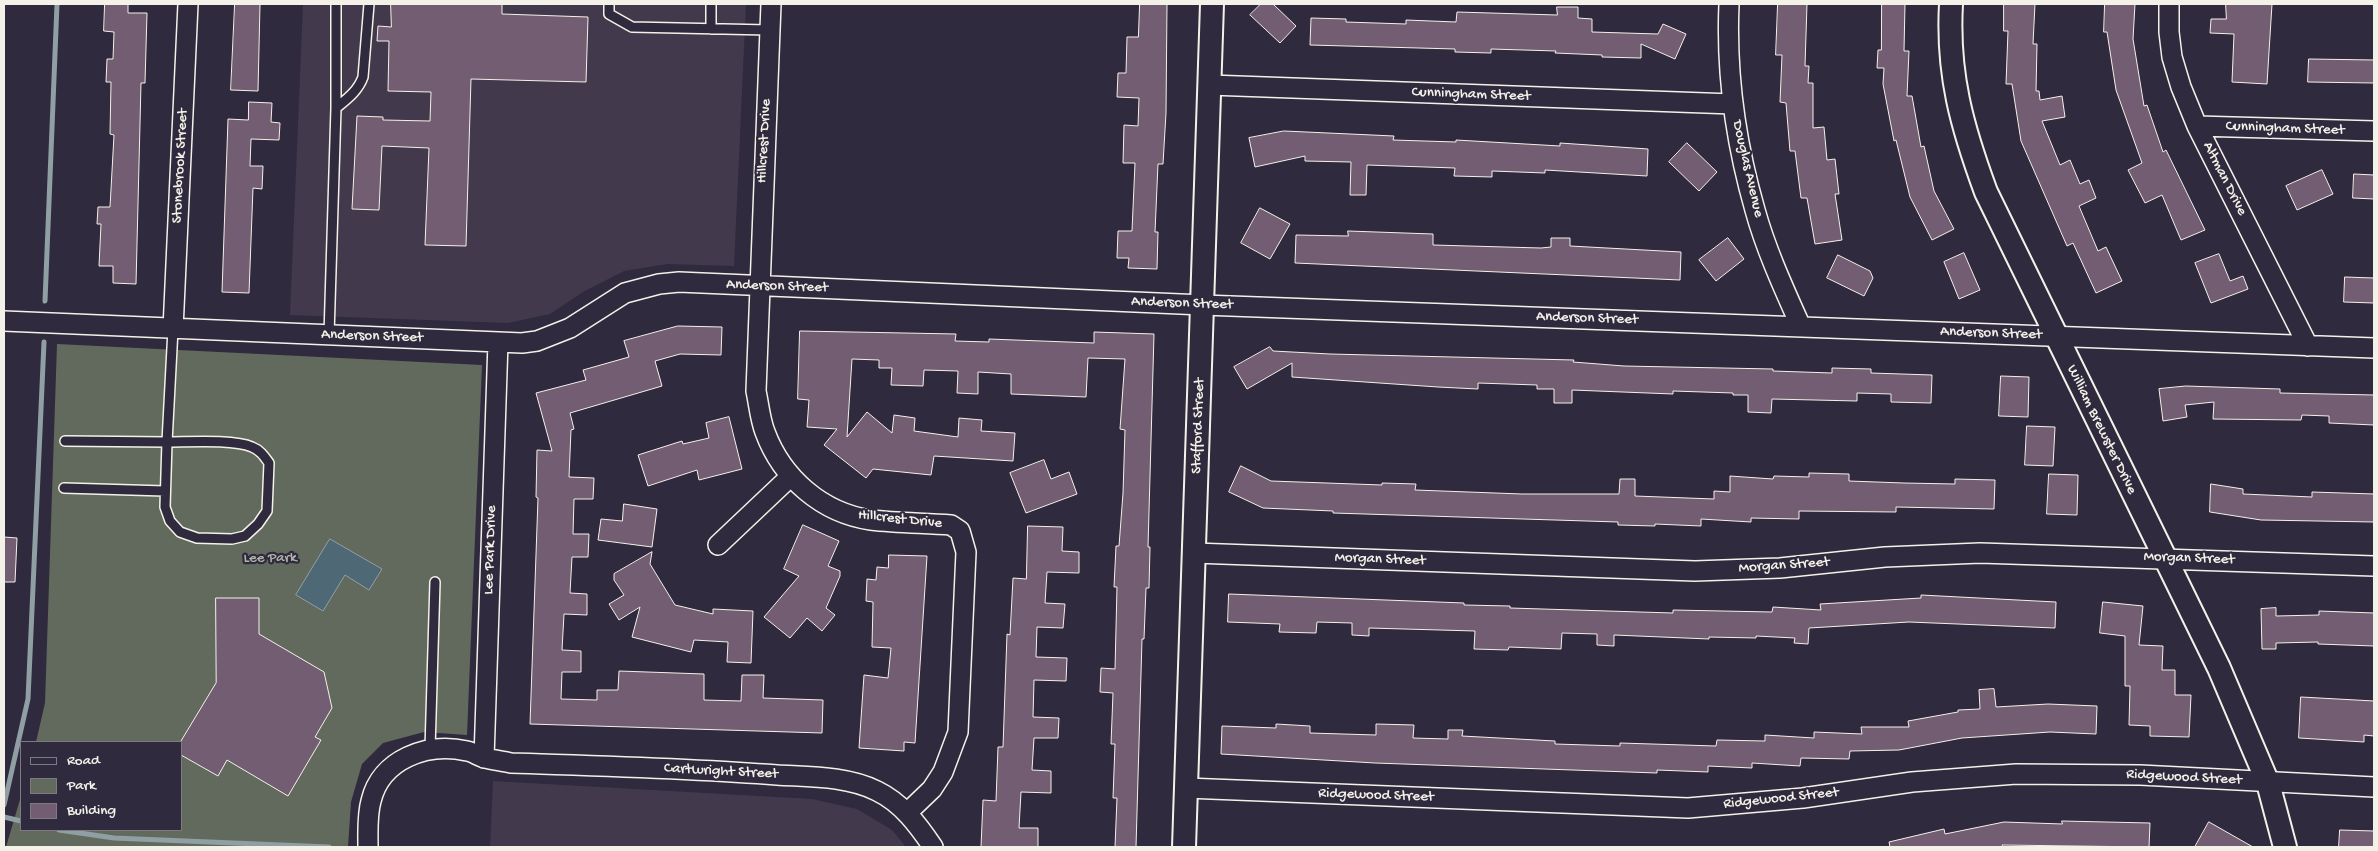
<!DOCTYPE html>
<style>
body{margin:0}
#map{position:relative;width:2378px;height:851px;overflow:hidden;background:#2f2a3d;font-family:"Gochi Hand",sans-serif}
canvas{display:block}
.frame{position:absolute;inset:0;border:5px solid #f4f1e8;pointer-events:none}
.legend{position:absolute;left:20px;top:741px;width:162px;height:90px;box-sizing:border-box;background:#2f2a3d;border:1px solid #7e7a81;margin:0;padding:6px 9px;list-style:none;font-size:15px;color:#f4f1e8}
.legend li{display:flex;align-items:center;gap:10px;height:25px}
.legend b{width:25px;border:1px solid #7e7a81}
</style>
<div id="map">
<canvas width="2378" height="851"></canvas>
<div class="frame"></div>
<ul class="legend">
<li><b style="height:6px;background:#2f2a3d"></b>Road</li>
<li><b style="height:14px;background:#626a5e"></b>Park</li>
<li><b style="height:14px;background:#735d73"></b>Building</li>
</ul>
</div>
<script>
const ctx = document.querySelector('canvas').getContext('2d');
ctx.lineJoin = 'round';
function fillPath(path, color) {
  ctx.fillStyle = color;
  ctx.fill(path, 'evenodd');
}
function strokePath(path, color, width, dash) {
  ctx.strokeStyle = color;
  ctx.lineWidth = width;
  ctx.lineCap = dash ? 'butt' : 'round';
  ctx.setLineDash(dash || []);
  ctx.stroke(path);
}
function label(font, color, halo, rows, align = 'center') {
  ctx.font = font + ' "Gochi Hand",sans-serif';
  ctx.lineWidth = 4.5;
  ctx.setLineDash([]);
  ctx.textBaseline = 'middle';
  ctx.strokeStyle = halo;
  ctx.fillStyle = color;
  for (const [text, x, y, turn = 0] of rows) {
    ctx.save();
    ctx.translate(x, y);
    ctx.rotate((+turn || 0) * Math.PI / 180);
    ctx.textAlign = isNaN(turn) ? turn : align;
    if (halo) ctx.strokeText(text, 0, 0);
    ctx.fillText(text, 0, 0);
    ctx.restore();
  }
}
fillPath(new Path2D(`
 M303 4H746L734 266 667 264 624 271 583 292 550 314 508 323 290 315Z
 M493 781 812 799 857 809 892 830 906 847H490Z`), '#43394d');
fillPath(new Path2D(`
 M57 344 482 365 467 735 424 732 383 743 362 764 351 802 348 847H6L21 796V830H181V742H36L45 703Z`), '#626a5e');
const water = new Path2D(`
 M330 539 382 569 369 590 345 575 323 611 296 595Z`);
fillPath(water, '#4e6876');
strokePath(water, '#909fa4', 1);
strokePath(new Path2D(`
 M45 301 57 4
 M4 805 28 699 44 342
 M4 817 21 821
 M59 830 114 838 329 847`), '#909fa4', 5);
const building = new Path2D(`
 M105 4H128V13H147L145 83H141L136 284 113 283V266H99L101 224H97L98 207H110L114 135 110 134 111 82H106L107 59H113L114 32 104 31Z
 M235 4H260L258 91 231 90Z
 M391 4H502V14L588 17 586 82 471 79 466 246 425 245 429 148 382 146 379 210 352 209 357 116 383 117V120L430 121 431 92 388 91 389 41H377L378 26 391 27Z
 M1140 4H1167L1166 113 1163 164H1158L1155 232H1158L1157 269 1128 268 1129 258H1117L1118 231H1132L1135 163H1123L1124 125 1138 126 1139 98 1117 97 1118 73H1126L1127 37H1138Z
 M1261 4H1273L1296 26 1280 43 1250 15Z
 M1778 4H1807L1805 66H1809L1808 83H1813V128L1824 127 1827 160 1835 159 1839 194H1835L1842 240 1815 244 1807 198H1801L1795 151H1790L1786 103 1780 102 1782 55H1776Z
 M1882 4H1905L1904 51H1909L1907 96H1912L1921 147 1924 146 1934 191 1954 229 1932 240 1910 197 1896 140 1894 141 1883 84 1884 68H1877L1878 50H1881Z
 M2004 4H2035L2033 44H2037L2036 91H2039L2040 100 2062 96 2065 117 2042 121 2060 165 2070 160 2080 184 2089 180 2096 198 2079 206 2098 251 2106 247 2122 281 2096 293 2073 243 2067 246 2021 141 2012 84H2006L2008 31H2004Z
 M2105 4H2135L2133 39 2144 106 2147 105 2163 152 2166 150 2205 230 2181 240 2162 195 2145 203 2128 170 2142 163 2116 90 2107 32H2104Z
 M2226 4H2272L2267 84 2232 82 2234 34 2210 33 2211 19H2226Z
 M1557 7H1578V18L1592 19V32L1658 34 1663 24 1686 34 1675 59 1641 44V58L1602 57V55L1555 53 1556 51 1491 49V53L1455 52V49L1310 45 1311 18 1346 19V22L1406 24V20L1456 22 1457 12 1557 15Z
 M2309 59 2374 60V83L2308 82Z
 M249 102 272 103 271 122 280 123 279 140 251 139 250 166H263L262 189 253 188 249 293 222 292 228 119 248 120Z
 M1284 131 1394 136 1393 140 1456 142V140L1560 146V143L1648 149 1647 176 1545 170V173L1492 171V177L1454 176 1455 168 1367 165 1366 195H1350L1351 162 1305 161V156L1255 167 1249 138Z
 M1687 143 1717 172 1699 191 1669 162Z
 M2322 170 2333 194 2297 210 2286 186Z
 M2354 174 2374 175V199L2353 198Z
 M1260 208 1290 224 1270 259 1241 243Z
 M1348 231 1433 234V245L1541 248 1551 247V238H1570V246L1681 252 1680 280 1295 263 1296 235 1348 236Z
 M1728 238 1744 259 1716 281 1699 260Z
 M1964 253 1980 290 1959 299 1944 262Z
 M2219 254 2230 281 2243 276 2248 289 2211 303 2195 263Z
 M1838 255 1870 271 1873 278 1864 296 1827 278Z
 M2345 277 2374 278V303L2344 302Z
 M678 326 722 327 721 355 680 354 655 361 662 386 570 413 574 429 571 430 569 477 594 478 593 499H574L573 534H589L588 557H572L570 593 587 594V615L564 614 562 650 581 651V672H562L561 699 597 700V690H618L619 671 704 674V700L741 701 742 675H764L763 698 823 700 822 733 530 724 538 498 536 497 537 450 552 451 536 393 586 380 583 370 629 357 624 341Z
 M800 331 956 334 955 341 989 342V339L1094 343V332L1154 334 1148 547H1150L1149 588H1146L1144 639H1142L1136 847H1115L1117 798H1113L1115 744H1111L1113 693 1100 692 1101 668 1115 669 1117 587H1114L1116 546H1119L1123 493 1125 430 1120 429 1125 359 1088 358 1086 397 1011 394V374L978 372V394L957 393 958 371 924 370 923 386 891 385 892 368H879V360L852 359 847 437 867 412 892 433 894 415 915 418 914 431 958 437 959 418 982 420 981 431 1015 433 1013 461 934 456 931 475 873 469 866 478 824 445 837 429 807 427 809 400 798 399Z
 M1270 347 1273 351 1330 354 1574 360 1573 362 1624 366 1773 369V371L1832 373V368L1871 369V373L1932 375 1931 403 1891 402V394L1857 393V401L1772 399 1771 413 1748 412V395H1733V393L1673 391V394L1572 390V403H1554V389H1537V385L1478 383V389L1438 387 1292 377V363L1247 389 1234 367Z
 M2001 376 2029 377 2028 417 1999 416Z
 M2186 386 2280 389V393L2374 395V425L2329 423V416L2302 415 2301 420 2213 419 2214 402 2185 405 2187 417 2163 421 2159 389Z
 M729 417 742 469 699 480 697 470 648 486 638 455 682 441 683 444 709 438 706 423Z
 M2027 426 2055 427 2053 466 2025 465Z
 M1044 460 1051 479 1069 472 1077 494 1026 513 1010 473Z
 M1241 466 1271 481 1382 485V483L1416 484 1415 490 1522 494H1619L1620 479H1635V496L1714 499V491L1730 492V476L1773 479 1774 476 1809 477V473L1849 474V481L1904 483 1955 484V479L1995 480 1994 509 1896 507V512L1799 511V519L1751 518V522L1701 519V526L1655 524V526L1618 525V522L1333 513V511L1263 508 1229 492Z
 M2049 474 2078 475 2077 515 2047 514Z
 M2211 484 2243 489V494L2312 497V492L2374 494V522L2261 520 2210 512Z
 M624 504 657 509 652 547 598 540 601 519 622 521Z
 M803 525 839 541 828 566 840 571V576L826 608 835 615 822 631 807 618 790 638 764 617 799 576 784 569Z
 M1028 526 1063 527 1062 551 1079 552V573L1047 572 1045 603 1065 604 1063 628 1037 627 1036 657 1067 658 1066 681 1034 680 1033 717 1059 718 1058 738H1034L1032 770 1051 771V793L1021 792 1019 828H1038V847H981L983 800 996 801 998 747H1003L1007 634 1010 635 1013 578 1026 579Z
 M4 537 17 538 15 582H4Z
 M652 552 650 564 675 605 713 614V609L753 611 751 663 727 662 728 642 694 640 691 652 632 637 640 607 619 620 609 604 624 595 614 580V574Z
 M889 555 927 556 915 743 904 742V751L859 748 864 675 888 678 891 648 872 647 873 602 866 601 867 579 876 580 877 567 888 568Z
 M1229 594 1464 603V605L1510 606V608L1673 613V610L1772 612 1773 607 1821 610 1820 604 1921 598V595L2056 602 2055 628 1909 622 1809 628 1808 644 1794 643 1795 638 1756 636V638L1709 637V639L1614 635V646L1597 645V634L1562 633 1561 649 1509 647 1508 650 1474 649 1475 631 1369 628V636L1352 635V623L1317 622 1316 633 1279 632 1280 624 1228 622Z
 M216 598H259V634L324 672 332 708 315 737 321 740 288 796 227 760 218 776 181 755V741L216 683Z
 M2103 602 2143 606 2139 645 2163 646 2162 670H2175V695H2191L2189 737 2150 736V726L2129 725 2130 686H2125V636L2100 633Z
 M2276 608V616L2319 615V611L2374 613V646L2318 644V642L2276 643V649H2262L2261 609Z
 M1994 689 1996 707 2048 704 2097 706 2096 734 2050 732 1962 738 1899 750 1850 751 1849 759 1801 758 1800 766 1752 763V768L1708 766V772L1657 770V773L1375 763 1221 754 1222 726 1276 728V724L1310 726V733L1376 735V724L1414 725 1413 738 1448 739V730H1463L1462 736 1555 741V744L1620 746V743L1716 746 1717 740 1765 741V735L1814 738V732L1862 734 1861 727H1909L1908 721 1958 712V710L1980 709 1979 690Z
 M2301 697 2374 701V736L2364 735V742L2299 738Z
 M2062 821 2150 823 2149 847 2002 845 2003 847H1890L1889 842 1944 829 1945 834 2004 822 2062 824Z
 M2209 822 2253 847H2195Z
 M2340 830 2374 831V847H2339Z`);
fillPath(building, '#735d73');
strokePath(building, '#f4f1e8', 1);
const service = new Path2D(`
 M609 4V14L632 27 769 30
 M711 29V4
 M336 108C347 99 358 91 363 77L369 4
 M329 335 336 108V4
 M65 441 167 442 173 329
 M167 442C188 442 234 439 252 447 260 450 264 456 269 463L267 511 258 524 245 536 232 539 197 538 180 532 170 521 165 507Z
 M64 488 165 491
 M430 749 435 582`);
const minor = new Path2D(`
 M771 4 756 391C759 405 760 419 765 432 782 478 822 513 871 520 897 523 924 523 951 525L960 531 966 552 958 732 943 772 932 789 907 813
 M1729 4C1726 73 1736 144 1755 210 1766 250 1784 289 1801 327
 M2169 4V32L2172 57 2181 87 2197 126 2308 346
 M1210 85 1733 104
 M2197 126 2374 131
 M4 321 522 343 537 341 570 328 625 293 659 284 679 282 1203 305 2374 348
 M173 329 188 4
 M718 545 791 476
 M1194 553 1695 571 1780 568 1885 557 1980 553 2374 566
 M484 758 498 342
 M1186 788 1688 808 1803 798 1912 782 2016 774 2140 775 2374 787
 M368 847C368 832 367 815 371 801 381 759 427 742 467 751 473 752 478 756 485 758 493 760 502 761 511 763 600 766 689 768 777 775 810 777 847 776 877 791 902 803 918 825 933 847`);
const tertiary = new Path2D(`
 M1951 4C1947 74 1962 127 1986 192L2219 668 2268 783 2285 847
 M1184 847 1212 4`);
strokePath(service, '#f4f1e8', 12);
strokePath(minor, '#f4f1e8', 22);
strokePath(tertiary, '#f4f1e8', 26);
strokePath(service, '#2f2a3d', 9);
strokePath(minor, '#2f2a3d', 19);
strokePath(tertiary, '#2f2a3d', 22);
label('15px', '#f4f1e8', '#2f2a3d', [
 ["Cunningham Street",1471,95,2],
 ["Cunningham Street",2285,129,2],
 ["Hillcrest Drive",765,141,-87],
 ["Stonebrook Street",181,166,-87],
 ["Douglas Avenue",1747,169,77],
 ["Altman Drive",2224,179,63],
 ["Anderson Street",777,287,2],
 ["Anderson Street",1182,304,2],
 ["Anderson Street",1587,319,2],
 ["Anderson Street",1991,334,2],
 ["Anderson Street",372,337,2],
 ["Stafford Street",1199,426,-88],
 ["William Brewster Drive",2101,430,64],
 ["Hillcrest Drive",900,520,6],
 ["Lee Park Drive",491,550,-88],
 ["Morgan Street",2189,559,2],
 ["Morgan Street",1380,560,2],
 ["Morgan Street",1784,566,-4],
 ["Cartwright Street",721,772,3],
 ["Ridgewood Street",2184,778,3],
 ["Ridgewood Street",1376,796,2],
 ["Ridgewood Street",1781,799,-6]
]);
label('15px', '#b2b4aa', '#2f2a3d', [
 ["Lee Park",270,559]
]);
</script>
